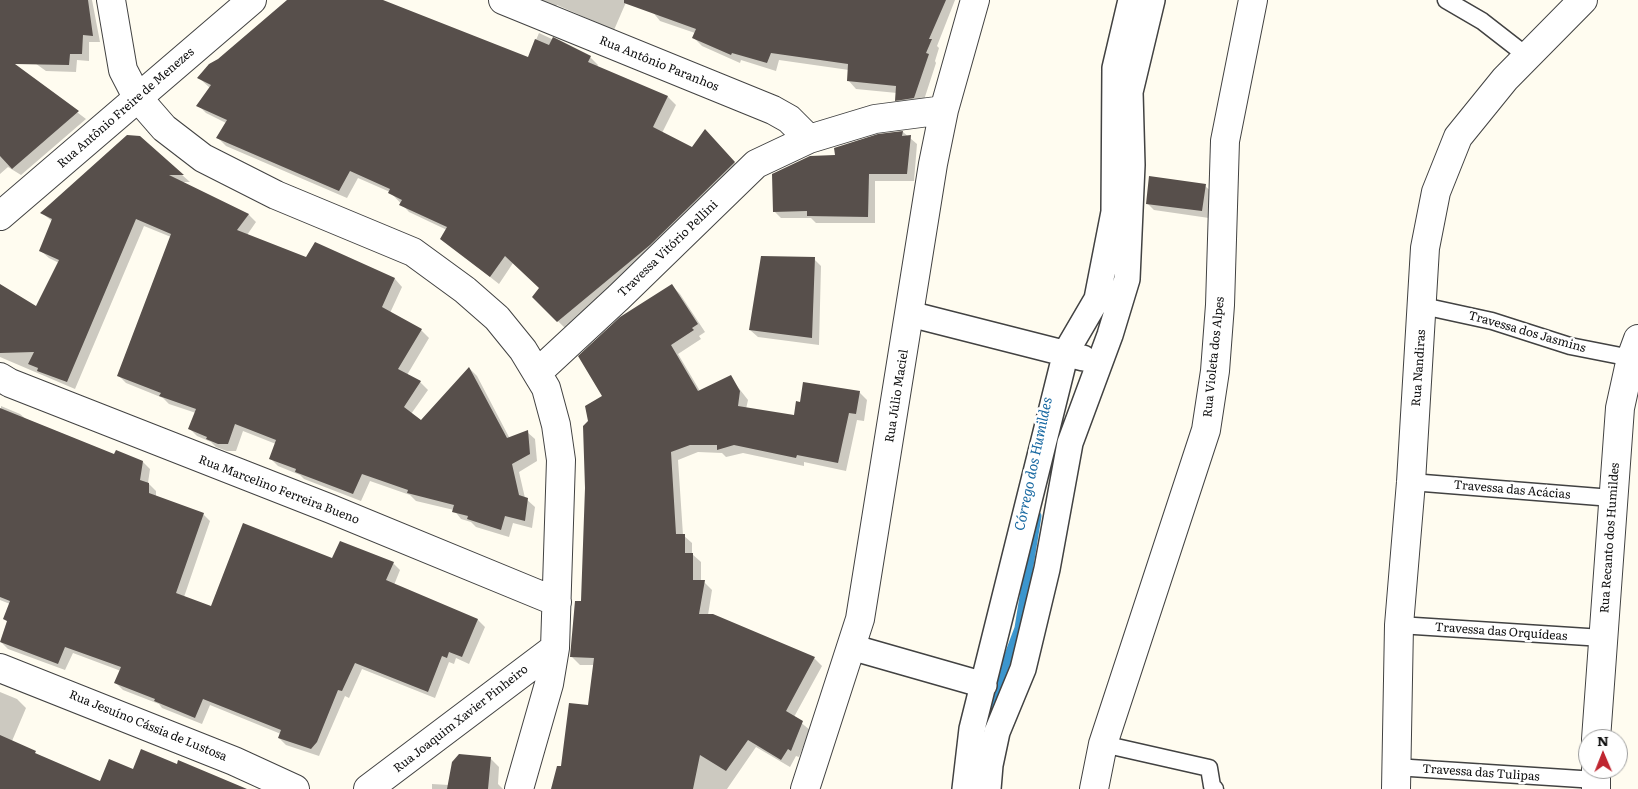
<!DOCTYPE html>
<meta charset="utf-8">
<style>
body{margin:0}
#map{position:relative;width:1638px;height:789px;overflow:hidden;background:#fffcf0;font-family:Literata,serif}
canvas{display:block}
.north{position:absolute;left:1578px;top:729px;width:50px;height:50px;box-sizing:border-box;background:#fff;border:1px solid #9f9f9f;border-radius:50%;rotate:359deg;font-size:14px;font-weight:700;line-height:20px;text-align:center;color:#0f0f0f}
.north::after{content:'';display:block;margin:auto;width:18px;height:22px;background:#bf2630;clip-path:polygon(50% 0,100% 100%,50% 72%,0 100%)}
</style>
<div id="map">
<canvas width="1638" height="789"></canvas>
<div class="north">N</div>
</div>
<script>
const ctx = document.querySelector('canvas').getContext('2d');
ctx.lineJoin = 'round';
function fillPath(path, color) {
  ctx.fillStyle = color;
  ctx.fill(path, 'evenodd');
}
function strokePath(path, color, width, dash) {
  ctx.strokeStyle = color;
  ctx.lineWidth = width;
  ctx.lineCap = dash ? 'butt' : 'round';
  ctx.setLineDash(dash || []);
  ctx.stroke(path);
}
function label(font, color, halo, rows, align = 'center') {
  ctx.font = font + ' Literata,serif';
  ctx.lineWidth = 5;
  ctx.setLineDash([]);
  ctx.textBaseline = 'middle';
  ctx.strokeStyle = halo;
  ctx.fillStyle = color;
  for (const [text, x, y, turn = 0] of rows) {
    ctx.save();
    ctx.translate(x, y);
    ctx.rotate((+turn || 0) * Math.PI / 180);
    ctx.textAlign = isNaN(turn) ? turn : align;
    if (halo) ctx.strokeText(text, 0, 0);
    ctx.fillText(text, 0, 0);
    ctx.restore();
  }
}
fillPath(new Path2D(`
 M0 0H92L100 42H89V61L77 60 76 72 46 71 0 38Z
 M290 0H380L528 59 539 33 590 57 598 65 597 67 668 97 676 105 662 133 693 149 713 139 742 171 566 329 533 297 541 288 513 263 499 284 442 239 447 230 409 212 390 192 358 178 347 198 226 146 218 138 226 123 206 113 198 105 210 88 199 78Z
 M532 0H627L614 30 557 5 555 8Z
 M643 0H955L937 46 939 48 935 61 936 63 922 106 905 108 897 100V93L856 89 848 80 849 70 779 60 776 71 741 60 740 63 702 46 694 38 695 33 660 21Z
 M0 70H22L86 119 21 175 8 167 0 174Z
 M903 132 917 144 914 181H875V223H816L811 218H781L774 211 836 156 879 136Z
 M139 137 190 182H181L249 215 256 222 247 235 307 259 315 243 395 279 402 287 390 313 421 330 429 338 407 375 420 382 428 390 411 414 422 422 469 368 477 376 510 439 527 432 535 439 537 461 519 472 525 498 535 507 532 528 513 523 509 537 476 527 471 522 461 519 454 510 416 501 410 495 370 481 361 501 304 479 300 475 278 466 270 458 276 444 243 431 236 451H227L216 447 211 442 197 436 189 428 196 413 169 404 163 398 126 383 118 375 171 237 144 226 75 389 0 357V286L36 308 59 263 49 258 41 251 53 222 42 213Z
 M1205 186 1213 193 1209 218 1154 210 1147 203Z
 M814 259 821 266 819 345 758 337 750 330Z
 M672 286 680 294 705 332 699 336 701 339 678 354 700 391 730 377 748 400 746 409 795 417 859 392 867 400 864 421 857 420 846 471 804 462V466L743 453 726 457 722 453 698 452 678 460 683 535 692 543V554L701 562V581L704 582 712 590 708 615 814 658 822 666 794 717 810 730 799 757 796 756 790 767 756 747 727 789H552L590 707 594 665H580L572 657 583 602 589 421Z
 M1 406 20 414 26 419 115 455 143 462 150 469 148 483 156 491V497L203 514 210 521 184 597 212 607 333 560 393 563 400 570 394 585 478 620 485 627 469 664 456 658 454 664 449 662 435 698 362 669 349 698 345 696 319 756 286 745 279 738 281 734 210 705 202 724 162 708 159 704 123 690 116 683 121 671 73 653 65 670 8 649 1 642 8 622 4 618 10 604 0 600Z
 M0 692 17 699 26 708 12 741 39 756 100 783 133 770 228 789H0Z
 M490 758 499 767 498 784 503 789H432V784L449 785Z`), '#0003');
strokePath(new Path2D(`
 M988 711 1019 628 1037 516`), '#3c96ce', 9);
fillPath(new Path2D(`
 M0 0H88L93 36 83 35 82 54H70L69 65 15 64 79 111 12 169 0 156Z
 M287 0H383L528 57 535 39 549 45 553 37 591 56 588 62 668 96 653 127 692 147 705 129 735 162 650 245 557 322 532 297 539 288 505 256 490 277 440 239 447 227 399 205 402 200 388 193 390 189 350 171 339 191 216 138 227 120 196 106 211 85 197 78 209 64 218 59Z
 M624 0H946L929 39H932L926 53 929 54 914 98 895 101 896 86 847 81 848 64 771 53 767 63 732 53 731 55 692 38 696 29 624 3Z
 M903 131 902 136 911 135 907 174H869L868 217 807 216V211L773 212 772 174 810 156 835 155 834 148 878 134Z
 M127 135 140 136 184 175H169L249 214 237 230 306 257 315 242 395 278 382 307 422 329 398 369 421 381 404 407 421 420 469 367 507 438 528 430 530 454 512 464 519 495 528 498 525 521 505 516 501 530 467 519 468 516 452 512 454 505 407 493 408 490 362 474 353 494 295 472 296 469 269 459 276 440 235 424 228 444H218L206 439 207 437 188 429 196 409 159 396 161 393 117 376 171 234 136 219 67 382 37 371 38 368 28 364 34 352 0 353V284L36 306 59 260 39 251 52 219 40 213Z
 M1149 176 1206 184 1202 211 1146 204Z
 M761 256 815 257 812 338 749 330Z
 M672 284 698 324 692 328 694 330 671 345 698 391 731 375 740 391 738 406 794 415 796 401 800 402 803 382 860 391 856 414 849 413 838 463 797 455 796 458 734 445 717 450V445H690L671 452 676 534H685V553H693V580H705L699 614H713L815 657 786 711 803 721 791 751 788 749 781 760 748 740 726 771 700 755 693 789H551L557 766H561L569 703 588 705 594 658 570 657 575 601H581L585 488 583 426 588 421 585 406 602 396 578 356 620 317Z
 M0 408 114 454 116 450 143 461 140 480 149 483V493L204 513 176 593 211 606 243 523 332 558 340 541 394 562 386 580 478 619 462 657 449 652 447 658 442 656 428 692 355 663 342 691 338 690 317 742 311 749 278 738 281 730 203 699 195 718 154 701 155 699 114 683 121 667 65 647 58 664 0 642 7 621 3 619 10 601 0 597Z
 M0 735 36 751 35 753 100 781 109 759 133 769 141 749 177 764 178 760 247 789H0Z
 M459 754 491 757 488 789H447L452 762Z`), '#574f4b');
const service = new Path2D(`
 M1446 0 1482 21 1527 56
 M1423 306 1492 321 1570 346 1631 358
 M1411 482 1612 498
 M1399 625 1603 638
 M1103 744 1209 768 1212 786 1215 789
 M1395 767 1596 780`);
const pedestrian = new Path2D(`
 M910 314 1083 358
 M851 647 984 685
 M965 789 972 729 1066 352 1097 299 1114 212 1115 68 1131 0
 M988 789 990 765 997 732 1023 669 1047 569 1070 443 1110 335 1127 279 1132 165 1130 92 1152 0`);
const minor = new Path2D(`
 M111 0 123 70 137 97 164 128 203 158 276 195 413 252 465 290 497 318 523 350 546 388 556 425 561 460 555 648 549 684 519 789
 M503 0 773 110 789 119 809 139
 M0 216 252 0
 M537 373 619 297 756 164 809 139 875 119 944 110
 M0 377 10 383 331 509 557 602
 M0 668 234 761 295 789
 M1596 739 1620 408 1631 358 1638 339
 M368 789 555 648
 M805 789 860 619 933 164 944 110 975 0
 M1094 789 1103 744 1206 430 1215 371 1220 305 1225 141 1253 0
 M1396 789 1399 625 1411 482 1425 248 1436 192 1458 137 1505 79 1583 0
 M1596 789V769`);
strokePath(service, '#424242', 19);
strokePath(pedestrian, '#424242', 28);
strokePath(minor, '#424242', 30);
strokePath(service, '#fff', 16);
strokePath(pedestrian, '#fff', 25);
strokePath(minor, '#fff', 28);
label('12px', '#0f0f0f', '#fff', [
 ["Rua Antônio Paranhos",659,64,22],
 ["Rua Antônio Freire de Menezes",126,108,-41],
 ["Travessa Vitório Pellini",668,249,-44],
 ["Travessa dos Jasmins",1527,332,16],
 ["Rua Violeta dos Alpes",1214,357,-84],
 ["Rua Nandiras",1419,368,-86],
 ["Rua Júlio Maciel",897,396,-81],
 ["Rua Marcelino Ferreira Bueno",279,490,21],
 ["Travessa das Acácias",1512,490,5],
 ["Rua Recanto dos Humildes",1610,538,-86],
 ["Travessa das Orquídeas",1501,632,4],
 ["Rua Joaquim Xavier Pinheiro",461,719,-38],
 ["Rua Jesuíno Cássia de Lustosa",148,726,22],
 ["Travessa das Tulipas",1481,773,4]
]);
label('italic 14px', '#1768a1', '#fff', [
 ["Córrego dos Humildes",1034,464,-78]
]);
</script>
